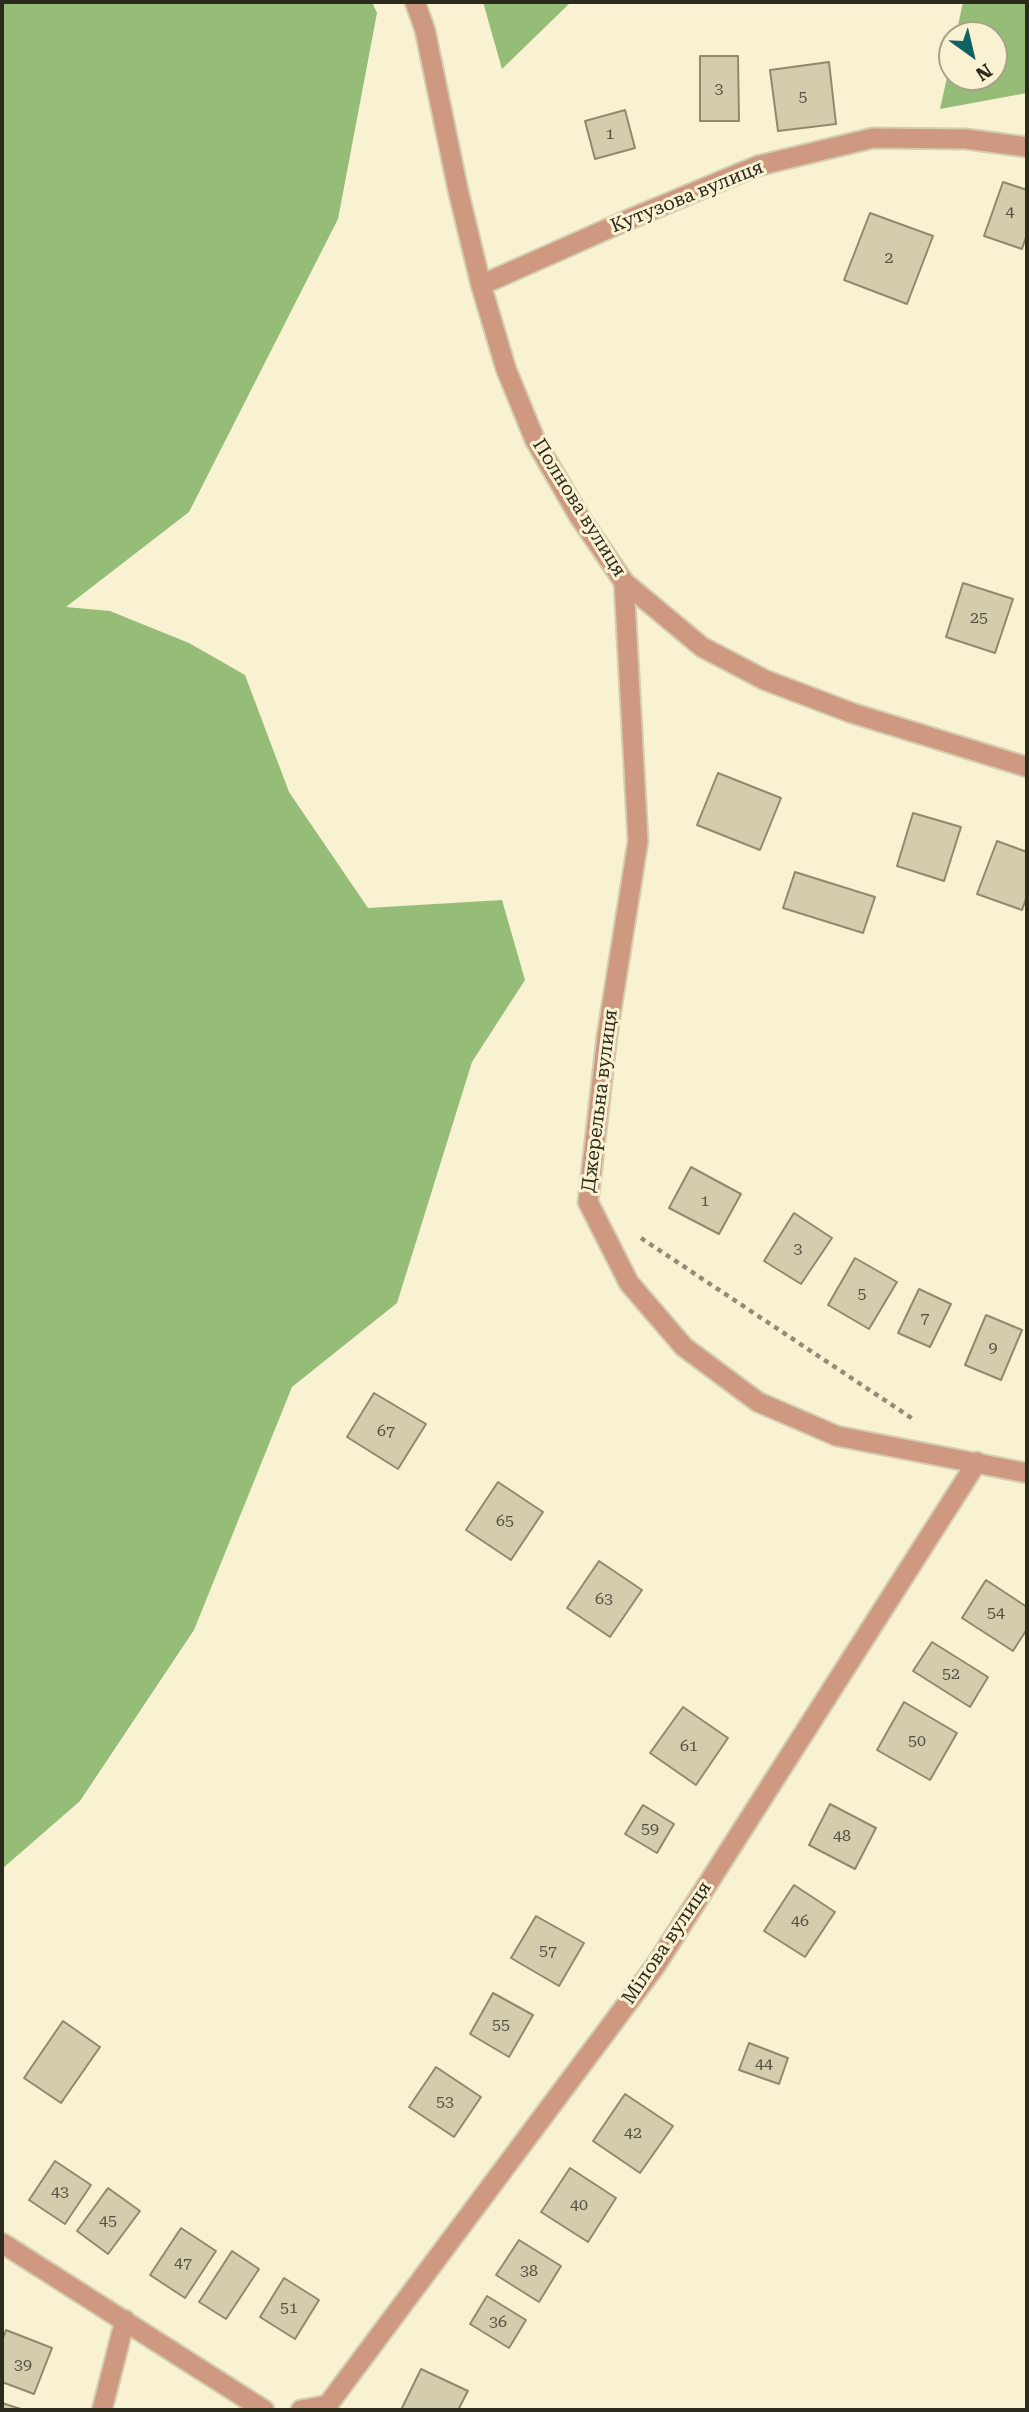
<!DOCTYPE html>
<meta charset="utf-8">
<style>
body{margin:0}
#map{position:relative;width:1029px;height:2412px;overflow:hidden;background:#f9f2d2;font-family:"Roboto Serif",serif}
canvas{display:block}
.frame{position:absolute;inset:0;border:4px solid #2c291d;pointer-events:none}
.north{position:absolute;left:938px;top:21px;width:70px;height:70px;box-sizing:border-box;background:#f9f2d2;border:2px solid #a7a28a;border-radius:50%;rotate:146deg;font-size:19px;font-weight:700;line-height:28px;text-align:center;color:#2c291d}
.north::after{content:'';display:block;margin:auto;width:24px;height:32px;background:#116262;clip-path:polygon(50% 0,100% 100%,50% 72%,0 100%)}
</style>
<div id="map">
<canvas width="1029" height="2412"></canvas>
<div class="frame"></div>
<div class="north">N</div>
</div>
<script>
const ctx = document.querySelector('canvas').getContext('2d');
ctx.lineJoin = 'round';
function fillPath(path, color) {
  ctx.fillStyle = color;
  ctx.fill(path, 'evenodd');
}
function strokePath(path, color, width, dash) {
  ctx.strokeStyle = color;
  ctx.lineWidth = width;
  ctx.lineCap = dash ? 'butt' : 'round';
  ctx.setLineDash(dash || []);
  ctx.stroke(path);
}
function label(font, color, halo, rows, align = 'center') {
  ctx.font = font + ' "Roboto Serif",serif';
  ctx.lineWidth = 6;
  ctx.setLineDash([]);
  ctx.textBaseline = 'middle';
  ctx.strokeStyle = halo;
  ctx.fillStyle = color;
  for (const [text, x, y, turn = 0] of rows) {
    ctx.save();
    ctx.translate(x, y);
    ctx.rotate((+turn || 0) * Math.PI / 180);
    ctx.textAlign = isNaN(turn) ? turn : align;
    if (halo) ctx.strokeText(text, 0, 0);
    ctx.fillText(text, 0, 0);
    ctx.restore();
  }
}
fillPath(new Path2D(`
 M2 2H372L377 13 338 219 189 512 66 607 110 611 189 643 245 675 289 792 368 908 502 900 525 980 472 1062 397 1303 292 1387 194 1630 80 1801 2 1869Z
 M483 2H571L502 69Z
 M963 2H1027V93L940 109 952 54V77H994V35H956Z`), '#95bd78');
const building = new Path2D(`
 M700 56H738L739 121H700Z
 M829 62 836 124 778 131 770 70Z
 M625 110 635 148 595 159 585 121Z
 M1003 182 1027 190V234L1022 249 984 236Z
 M870 213 933 236 907 304 844 280Z
 M963 583 1013 599 995 653 946 637Z
 M718 773 781 798 760 850 697 825Z
 M913 813 961 827 944 881 897 866Z
 M997 841 1027 852V896L1022 910 977 894Z
 M795 872 875 897 863 933 783 908Z
 M691 1167 741 1194 719 1234 669 1208Z
 M794 1213 832 1238 801 1284 764 1261Z
 M855 1258 897 1282 869 1329 828 1305Z
 M919 1289 951 1304 930 1347 898 1333Z
 M986 1315 1022 1330 1001 1380 965 1365Z
 M374 1393 426 1424 398 1469 347 1437Z
 M498 1482 543 1512 511 1560 466 1530Z
 M599 1561 642 1590 610 1637 567 1608Z
 M986 1580 1027 1607V1629L1013 1651 962 1618Z
 M932 1642 988 1677 970 1707 913 1671Z
 M904 1702 957 1733 930 1780 877 1750Z
 M683 1707 728 1738 696 1785 650 1753Z
 M830 1804 876 1828 855 1869 809 1845Z
 M643 1805 674 1824 657 1853 625 1834Z
 M794 1885 835 1912 805 1957 764 1931Z
 M536 1916 584 1943 559 1986 511 1958Z
 M493 1993 533 2015 509 2057 470 2034Z
 M63 2021 100 2047 61 2103 24 2078Z
 M749 2043 788 2058 779 2084 739 2070Z
 M436 2067 481 2097 454 2137 409 2107Z
 M625 2094 673 2126 640 2173 593 2141Z
 M55 2161 91 2185 65 2224 29 2200Z
 M570 2168 616 2198 588 2242 541 2212Z
 M108 2188 140 2211 108 2254 77 2231Z
 M181 2228 216 2251 185 2298 150 2275Z
 M519 2240 561 2266 539 2302 496 2275Z
 M232 2251 259 2269 226 2319 199 2302Z
 M284 2278 319 2300 295 2339 260 2317Z
 M487 2296 526 2320 509 2348 470 2324Z
 M6 2330 52 2348 34 2394 2 2382V2341Z
 M421 2369 468 2391 458 2410H401Z
 M2 2403 24 2410H2Z`);
fillPath(building, '#d3ccad');
strokePath(building, '#90896c', 2);
const minor = new Path2D(`
 M481 285 630 219 757 166 873 138 966 139 1027 147
 M624 582 638 841 607 1036 588 1202 629 1283 684 1347 758 1402 837 1436 1027 1473
 M2 2243 264 2410
 M102 2410 125 2320
 M301 2410 328 2405
 M324 2410 656 1965 977 1462`);
const tertiary = new Path2D(`
 M415 2 425 30 458 190 481 285 506 369 535 440 579 516 624 582 702 647 765 680 852 713 1027 767`);
strokePath(minor, '#d4ceb1', 23);
strokePath(tertiary, '#d4ceb1', 23);
strokePath(new Path2D(`
 M641 1238 913 1419`), '#918c76', 4.5, [5, 5]);
strokePath(minor, '#cf9981', 19);
strokePath(tertiary, '#cf9981', 19);
label('16px', '#565241', null, [
 ["3",719,89],
 ["5",803,97],
 ["1",610,134],
 ["4",1010,212],
 ["2",889,258],
 ["25",979,618],
 ["1",705,1201],
 ["3",798,1249],
 ["5",862,1294],
 ["7",925,1318],
 ["9",993,1348],
 ["67",386,1431],
 ["65",505,1521],
 ["63",604,1599],
 ["54",996,1613],
 ["52",951,1674],
 ["50",917,1741],
 ["61",689,1746],
 ["59",650,1829],
 ["48",842,1836],
 ["46",800,1921],
 ["57",548,1951],
 ["55",501,2025],
 ["44",764,2064],
 ["53",445,2102],
 ["42",633,2133],
 ["43",60,2192],
 ["40",579,2205],
 ["45",108,2221],
 ["47",183,2263],
 ["38",529,2271],
 ["51",289,2308],
 ["36",498,2322],
 ["39",23,2365]
]);
label('19px', '#2c291d', '#f9f2d2', [
 ["Кутузова вулиця",687,197,-22],
 ["Полнова вулиця",579,508,58],
 ["Джерельна вулиця",600,1101,-83],
 ["Мілова вулиця",667,1943,-56]
]);
</script>
